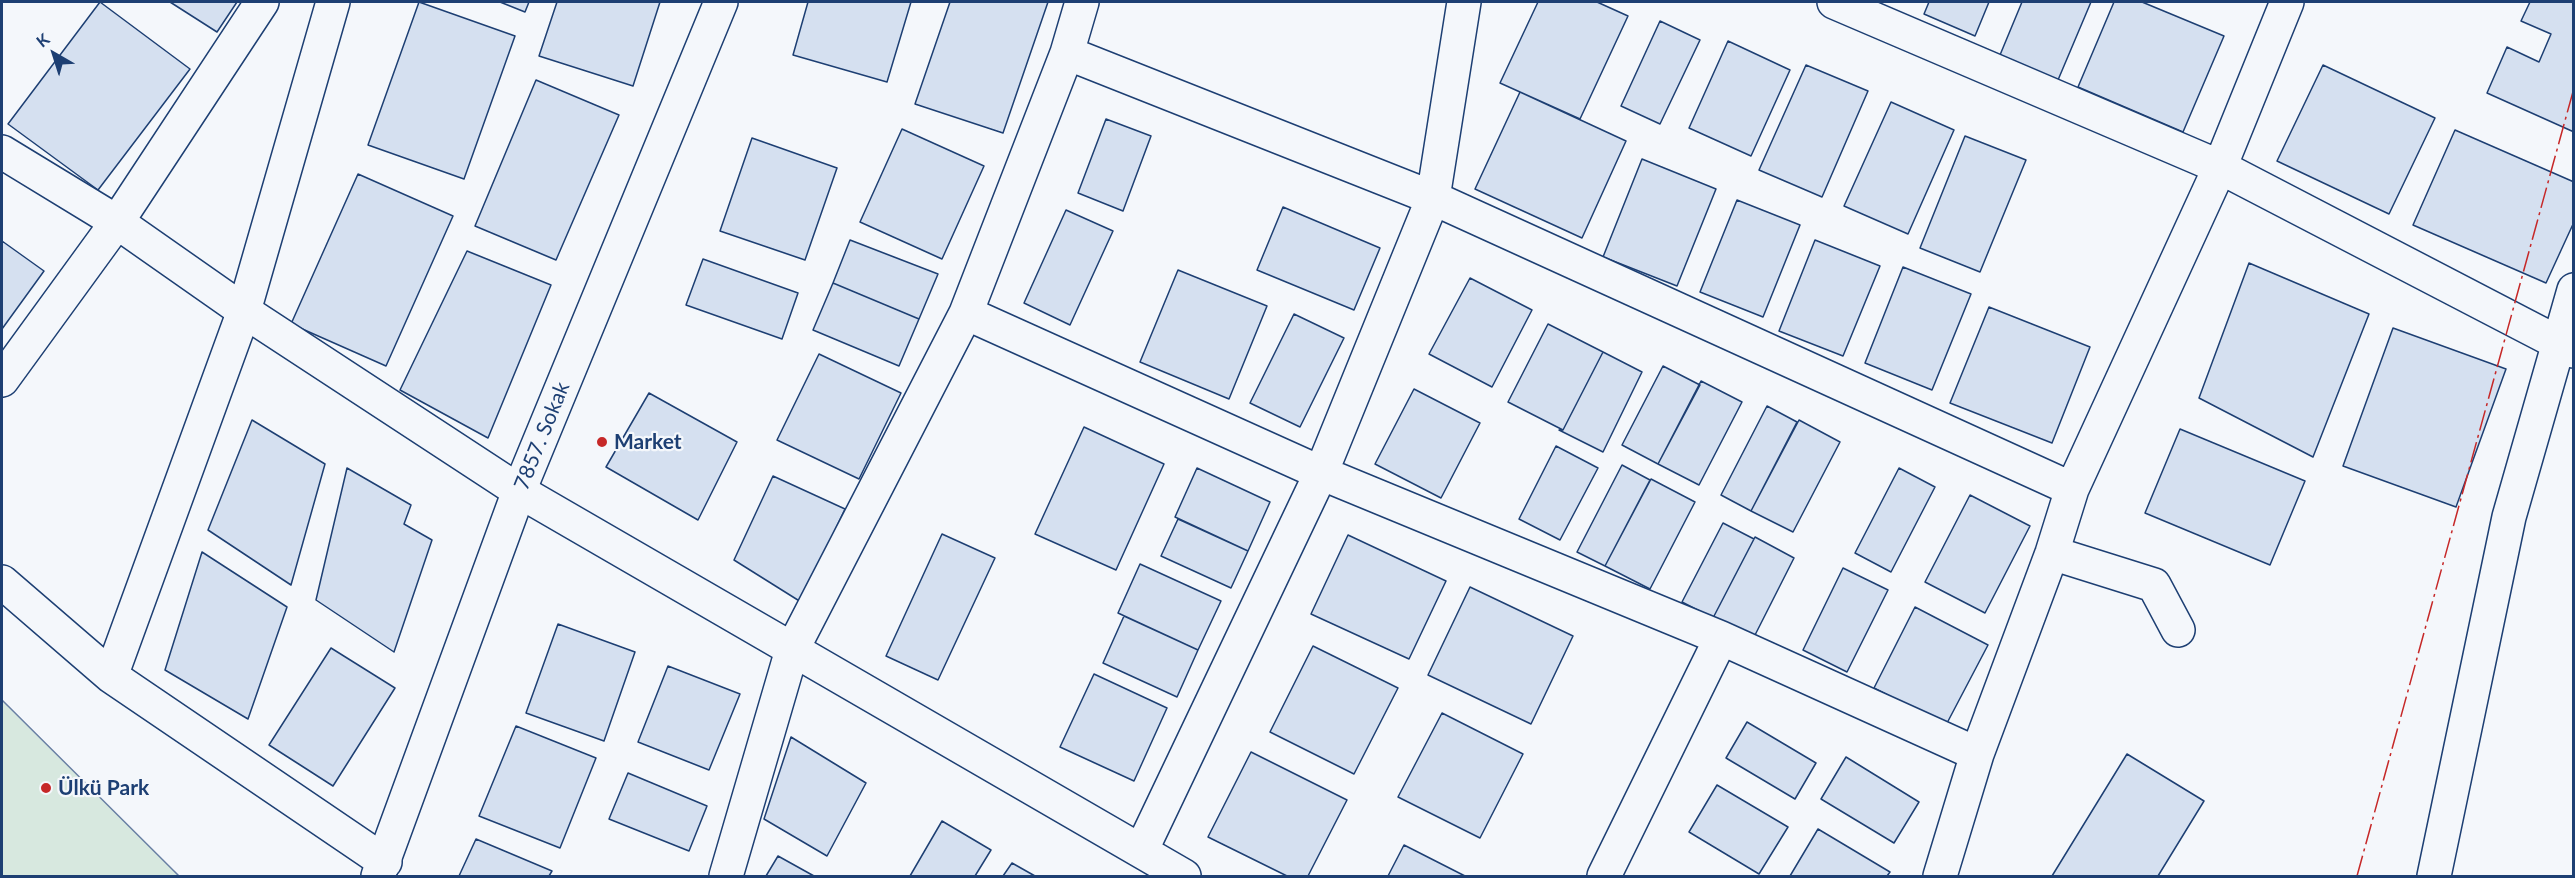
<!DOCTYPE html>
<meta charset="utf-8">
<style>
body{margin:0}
#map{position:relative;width:2575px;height:878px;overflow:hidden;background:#f4f7fb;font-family:Lato,sans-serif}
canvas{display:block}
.frame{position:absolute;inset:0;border:3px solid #1d3f73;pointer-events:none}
.north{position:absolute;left:24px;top:24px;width:60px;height:60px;-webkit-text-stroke:4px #f4f7fb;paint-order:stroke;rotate:321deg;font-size:16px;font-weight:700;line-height:24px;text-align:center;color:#1d3f73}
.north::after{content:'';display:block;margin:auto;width:21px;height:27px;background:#1d3f73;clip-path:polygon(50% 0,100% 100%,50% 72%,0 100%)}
</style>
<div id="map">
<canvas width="2575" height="878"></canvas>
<div class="frame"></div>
<div class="north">K</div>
</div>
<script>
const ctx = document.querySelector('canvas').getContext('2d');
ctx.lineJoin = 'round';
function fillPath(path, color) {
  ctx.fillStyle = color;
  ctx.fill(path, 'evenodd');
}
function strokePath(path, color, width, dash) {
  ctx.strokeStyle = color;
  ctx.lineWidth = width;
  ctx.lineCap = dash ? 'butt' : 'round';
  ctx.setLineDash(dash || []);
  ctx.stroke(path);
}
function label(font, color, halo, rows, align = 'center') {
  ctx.font = font + ' Lato,sans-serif';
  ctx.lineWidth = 4.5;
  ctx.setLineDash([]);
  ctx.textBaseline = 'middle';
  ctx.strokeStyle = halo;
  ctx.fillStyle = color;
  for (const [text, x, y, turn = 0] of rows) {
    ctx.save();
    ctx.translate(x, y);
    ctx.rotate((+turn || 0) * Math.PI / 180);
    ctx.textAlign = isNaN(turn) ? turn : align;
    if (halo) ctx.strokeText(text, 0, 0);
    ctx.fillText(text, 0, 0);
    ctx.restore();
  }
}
const green = new Path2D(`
 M2 700 179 876H2Z`);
fillPath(green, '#d7e8df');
strokePath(green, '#687fa3', 1.5);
const building = new Path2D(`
 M100 2 190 69 98 190 8 124Z
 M170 2H237L217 32Z
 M419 2 515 36 464 179 368 145Z
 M500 2H529L525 12Z
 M557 2H660L633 86 539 56Z
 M808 2H911L887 82 793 55Z
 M950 2H1048L1003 133 915 104Z
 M1538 2H1597L1628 16 1580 119 1500 83Z
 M1929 2H1989L1975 36 1924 14Z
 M2022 2H2091L2058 80 2000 55Z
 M2114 2H2142L2224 36 2183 132 2078 87Z
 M2530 2H2574V132L2487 93 2507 47 2539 62 2551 34 2521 21Z
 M1660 21 1700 40 1660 124 1621 106Z
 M1728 41 1790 70 1751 156 1689 128Z
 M1806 65 1868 91 1822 197 1759 170Z
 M2323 65 2435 118 2389 214 2277 161Z
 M536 80 619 115 556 260 475 226Z
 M1520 92 1626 141 1582 238 1475 189Z
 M1891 102 1954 130 1908 234 1844 206Z
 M1106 119 1151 136 1123 211 1078 193Z
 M902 129 984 166 942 259 860 222Z
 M2455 130 2574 182V222L2546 283 2413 225Z
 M1965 136 2026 160 1980 272 1920 248Z
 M752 138 837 168 805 260 720 231Z
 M1642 159 1716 189 1677 286 1603 257Z
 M358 174 453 216 386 366 291 324Z
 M1737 200 1800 225 1763 317 1700 292Z
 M1283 207 1380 248 1354 310 1257 270Z
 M1066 210 1113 231 1070 325 1024 303Z
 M850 240 938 274 919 319 833 283Z
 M1815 240 1880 266 1843 356 1779 331Z
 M2 241 44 271 2 329Z
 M467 251 551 285 488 438 400 390Z
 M703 259 798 293 782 339 686 305Z
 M2249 263 2369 314 2313 457 2199 398Z
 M1903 267 1971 294 1932 390 1865 363Z
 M1178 270 1267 306 1229 399 1140 362Z
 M1470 278 1532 310 1492 387 1429 354Z
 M833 283 919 319 899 366 813 330Z
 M1989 307 2090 347 2052 443 1950 403Z
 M1294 314 1344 338 1300 427 1250 403Z
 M1548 324 1603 352 1563 430 1508 402Z
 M2393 328 2506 369 2456 507 2343 466Z
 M1603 352 1642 372 1603 452 1559 430H1563Z
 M819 354 901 393 859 479 777 440Z
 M1663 366 1700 385 1658 464 1622 445Z
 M1701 381 1742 402 1699 485 1658 464Z
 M1414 389 1480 423 1441 498 1375 464Z
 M649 393 737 442 698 520 606 467Z
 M1767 406 1797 422 1751 511 1721 495Z
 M252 420 325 464 291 585 208 530Z
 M1799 420 1840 442 1793 532 1751 511Z
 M1084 427 1164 464 1116 570 1035 534Z
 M2180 429 2305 481 2270 565 2145 513Z
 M1556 446 1598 468 1560 540 1519 519Z
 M1622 465 1650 480 1605 566 1577 552Z
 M347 468 411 505 404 524 432 540 394 652 316 600Z
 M1197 468 1270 502 1248 551 1175 517Z
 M1899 468 1935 487 1891 572 1855 553Z
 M773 476 845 509 801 602 734 560Z
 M1651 479 1695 502 1650 589 1605 566Z
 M1970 495 2030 526 1985 613 1925 582Z
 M1178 519 1248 551 1231 588 1161 556Z
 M1723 523 1754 539 1713 618 1682 602Z
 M942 534 995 558 938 680 886 656Z
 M1348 535 1446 581 1409 659 1311 614Z
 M1755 537 1794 558 1753 639 1713 618Z
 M202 552 287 607 248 719 165 670Z
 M1140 564 1221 601 1198 650 1118 613Z
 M1843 568 1888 590 1847 672 1803 650Z
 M1470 587 1573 636 1531 724 1428 675Z
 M1915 607 1988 645 1946 725 1874 688Z
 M1124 616 1198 650 1177 697 1103 663Z
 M558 624 635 652 604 741 526 713Z
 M1313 646 1398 688 1354 774 1270 732Z
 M331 648 395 688 333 786 269 745Z
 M668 666 740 694 709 770 638 742Z
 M1094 674 1167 708 1134 781 1060 747Z
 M1442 713 1523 754 1480 838 1398 797Z
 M1747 722 1816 763 1795 799 1726 758Z
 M516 726 596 758 560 848 479 816Z
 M791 737 866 783 827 856 764 819Z
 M1251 752 1347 800 1308 876H1287L1208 837Z
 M2127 754 2204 801 2158 876H2052Z
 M1846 757 1919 802 1894 843 1821 799Z
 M628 773 707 806 689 851 609 819Z
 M1717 785 1788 827 1759 874 1689 832Z
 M942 821 991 850 975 876H910Z
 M1818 829 1890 872 1887 876H1790Z
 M476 839 552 871 549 876H459Z
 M1404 845 1465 876H1388Z
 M778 856 814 876H766Z
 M1012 863 1035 876H1003Z`);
fillPath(building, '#d5e0f0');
strokePath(building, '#1d3f73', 1.5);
const minor = new Path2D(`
 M1834 2 2220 167 2574 351
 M1067 53 1433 198 2072 489
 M2 152 117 222 244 311 519 491 1184 876
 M966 313 1321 473 1721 638 1977 754
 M2 380 117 222 262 2
 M2052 553 2154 585 2178 630
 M2 582 111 676 385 862
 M111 676 244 311 333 2
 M1141 851 1321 473 1433 198 1464 2
 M726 876 792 650 966 313 1067 53 1082 2
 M1604 876 1721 638
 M1940 876 1977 754 2052 553 2072 489 2220 167 2287 2
 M2434 876 2509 517 2574 290`);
const tertiary = new Path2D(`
 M378 876 519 491 721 2`);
strokePath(minor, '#1d3f73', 36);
strokePath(tertiary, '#1d3f73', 36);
strokePath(minor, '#f4f7fb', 33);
strokePath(tertiary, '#f4f7fb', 33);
strokePath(new Path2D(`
 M2357 876 2574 88`), '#c62828', 1.5, [21, 4.5, 3, 4.5]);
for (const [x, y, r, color] of [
 [602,442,6,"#c62828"],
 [46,788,6,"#c62828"]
]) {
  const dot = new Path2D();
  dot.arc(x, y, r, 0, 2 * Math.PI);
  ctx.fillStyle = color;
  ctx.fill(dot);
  strokePath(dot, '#f4f7fb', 2);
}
label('21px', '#1d3f73', '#f4f7fb', [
 ["7857. Sokak",542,436,-68]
]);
label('bold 21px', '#1d3f73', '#f4f7fb', [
 ["Market",614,442],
 ["Ülkü Park",58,788]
], 'left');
</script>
